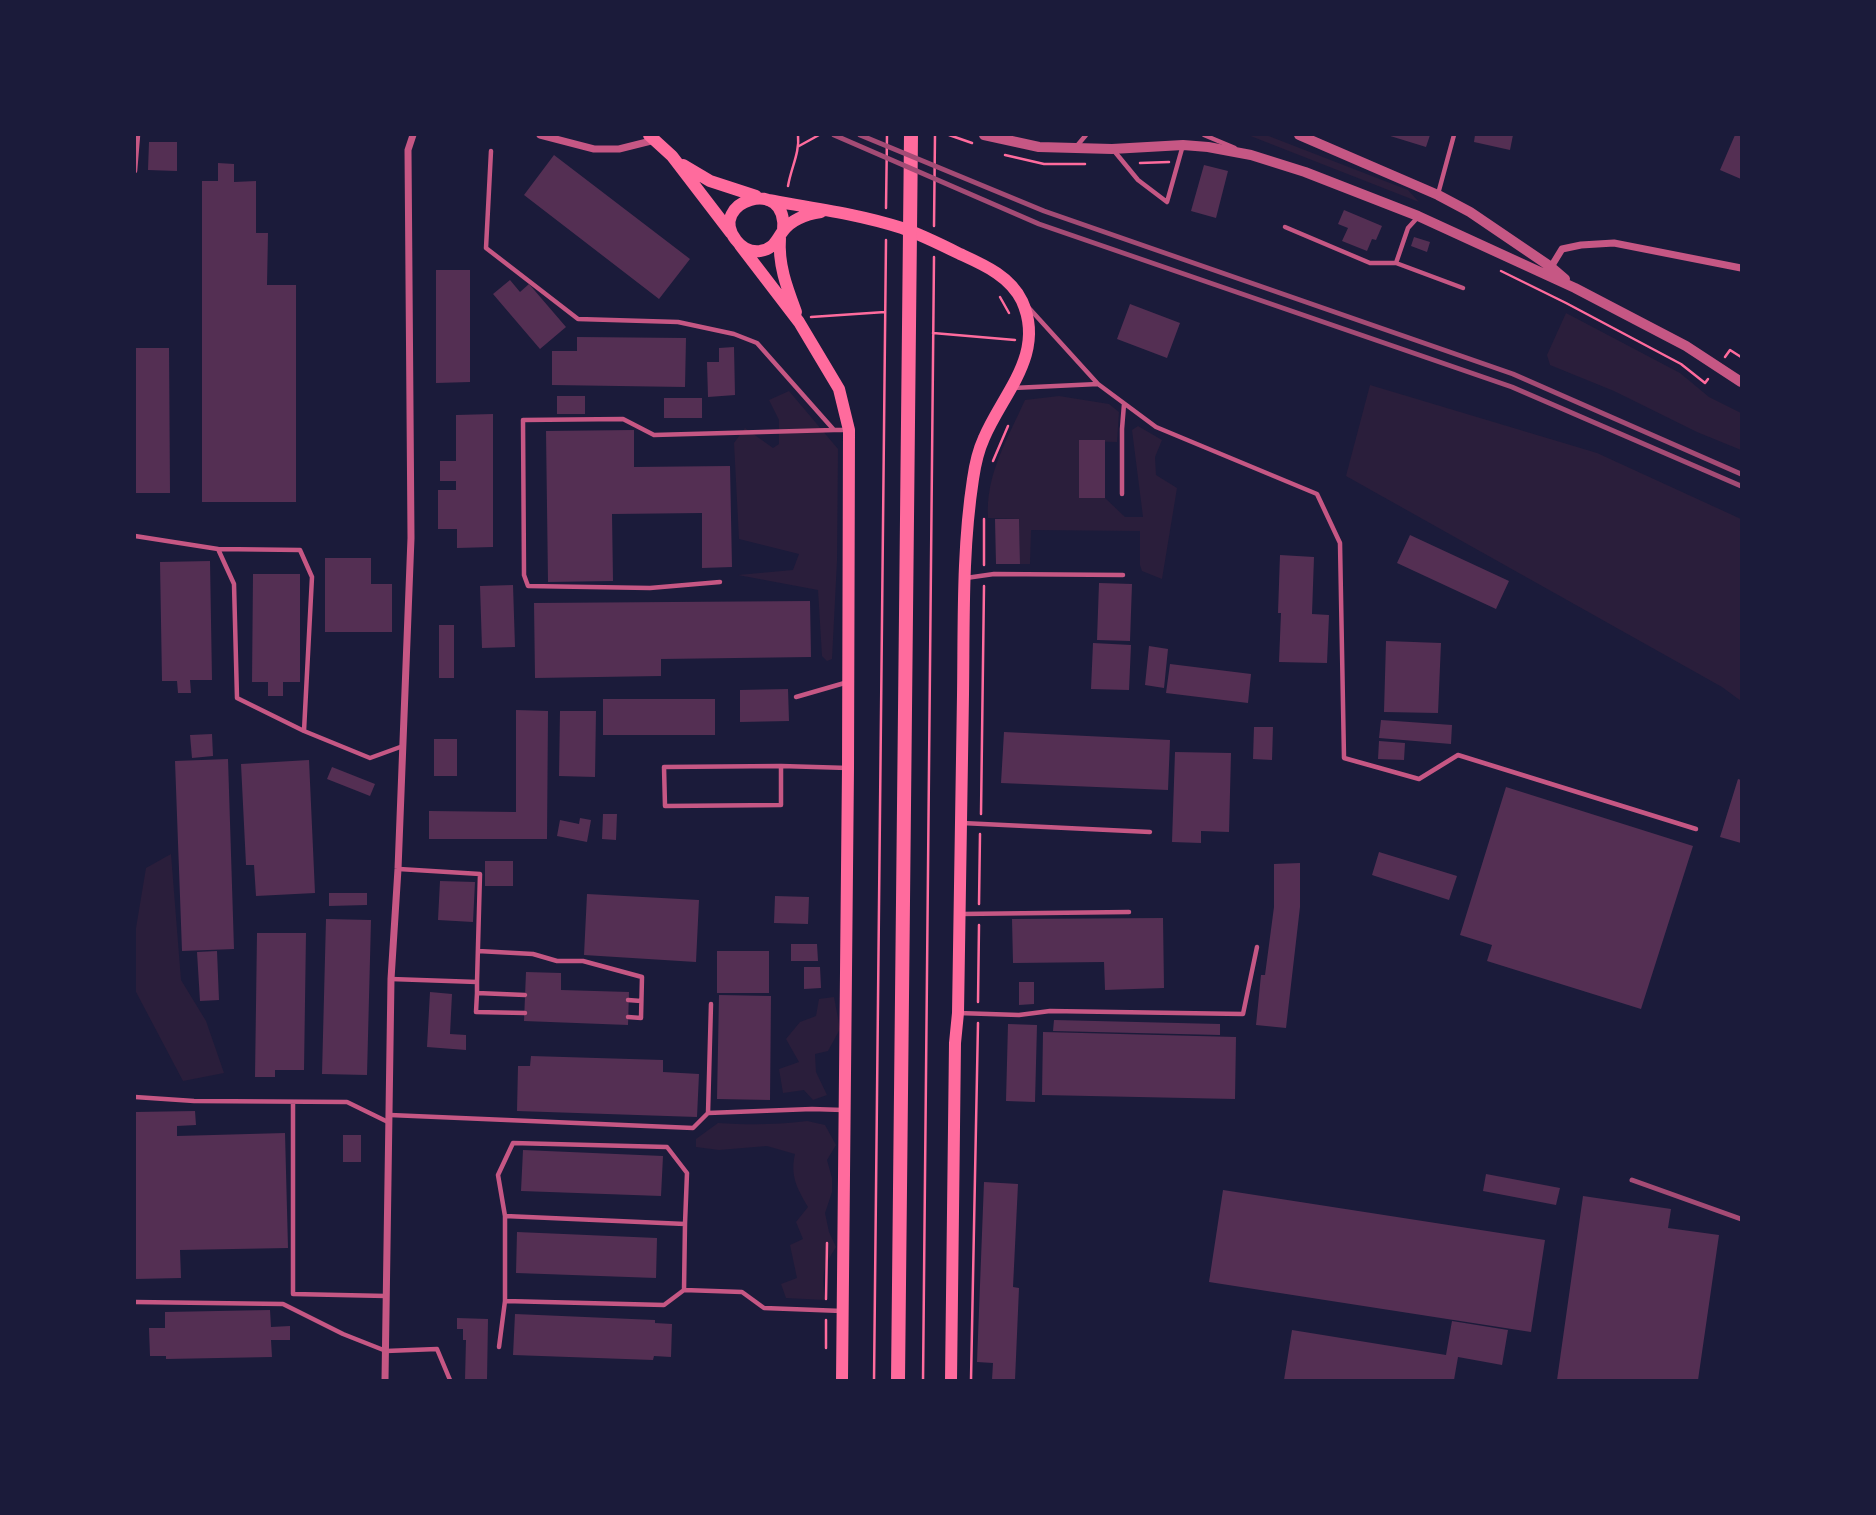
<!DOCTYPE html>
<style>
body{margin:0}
#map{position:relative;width:1876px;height:1515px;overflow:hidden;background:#1b1b3a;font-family:"IBM Plex Sans",sans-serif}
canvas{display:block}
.frame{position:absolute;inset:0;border:136px solid #1b1b3a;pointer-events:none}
</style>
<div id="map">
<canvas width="1876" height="1515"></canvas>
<div class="frame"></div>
</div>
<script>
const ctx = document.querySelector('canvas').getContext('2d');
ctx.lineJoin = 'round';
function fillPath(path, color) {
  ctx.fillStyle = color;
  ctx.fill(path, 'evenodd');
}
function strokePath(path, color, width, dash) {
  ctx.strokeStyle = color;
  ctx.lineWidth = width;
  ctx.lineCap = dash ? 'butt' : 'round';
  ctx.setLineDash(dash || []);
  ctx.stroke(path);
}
fillPath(new Path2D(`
 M1248 135H1266L1408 190 1419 202Z
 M1566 313 1680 373 1709 397 1741 413V450L1697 432 1614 391 1550 365 1547 355Z
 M1370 385 1597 453 1741 519V701L1722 687 1346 476Z
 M789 391 838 449 837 561 832 659 827 661 822 656 818 590 738 575 793 570 799 554 739 539 734 443 745 428 773 448 779 444V420L769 400Z
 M1059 396 1109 404 1119 412 1117 442 1079 441V498H1105L1125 517H1143L1132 430 1138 426 1162 440 1155 457 1156 475 1177 488 1162 579 1142 571 1140 565V531L1031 530 1030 564H1020L1019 519 988 518C985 475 1008 438 1025 400Z
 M171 854 181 980 206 1021 224 1073 183 1081 135 990V934L146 868Z
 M834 997 840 1029 828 1051 815 1054 816 1072 827 1095 813 1100 804 1090 783 1093 779 1069 799 1062 786 1039 800 1022 816 1016 819 999Z
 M807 1121 825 1125 836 1145 827 1160 832 1178V1192L825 1213 829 1232 836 1247C822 1269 822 1274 825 1300L786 1298 781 1284 797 1278 790 1245 803 1239 796 1222 808 1207C797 1188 790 1176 795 1154L767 1146 719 1150 696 1147V1139L718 1123C748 1125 777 1125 807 1121Z`), '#2a1e3b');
fillPath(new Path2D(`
 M1387 135H1430L1426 147Z
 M1475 135H1513L1510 150 1474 142Z
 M1735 135H1741V179L1720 170Z
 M149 142H177V171L148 170Z
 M554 155 690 259 659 299 524 195Z
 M218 163 234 164V182L256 181V233H268L267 285H296V502H202V181H218Z
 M1204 165 1228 171 1216 218 1191 211Z
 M1344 210 1382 226 1376 240 1372 239 1367 251 1342 241 1348 228 1338 224Z
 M1414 237 1430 242 1427 252 1411 246Z
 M436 270H470V382L436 383Z
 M510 280 520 292 529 284 566 327 540 349 493 294Z
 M1130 304 1180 323 1167 358 1117 339Z
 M577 337 686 338 685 387 552 385V351H577Z
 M734 347 735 395 708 397 707 362H719V348Z
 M135 348H169L170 493H135Z
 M557 396H585V414H557Z
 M664 398H702V418H664Z
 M493 414V547L457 548V529H438V490H456V481H440V461H456V415Z
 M634 430V467L730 466 732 567 702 568V513L612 514 613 581 548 582 546 431Z
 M1079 440H1105V498H1079Z
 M995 519H1019L1020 564H996Z
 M1410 535 1509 581 1496 609 1397 563Z
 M1280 555 1314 557 1312 614 1329 615 1327 663 1279 662 1281 613H1278Z
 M325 558H371V584H392V632H325Z
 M210 561 212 680H190L191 693H178L177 681H162L160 562Z
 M253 574H300V682H283V696H268V682H252Z
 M1099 583 1132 584 1130 641 1097 640Z
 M513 585 515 647 482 648 480 586Z
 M810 601 811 657 661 659V676L535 678 534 603Z
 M439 625H454V678H439Z
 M1386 641 1441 643 1438 713 1384 712Z
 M1093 643 1131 645 1129 690 1091 689Z
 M1149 646 1168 649 1164 688 1145 685Z
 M1170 664 1251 674 1248 703 1166 693Z
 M788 689 789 721 740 722V690Z
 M603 699H715V735H603Z
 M516 710 548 711 547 839H429V811L516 812Z
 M560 711H596L595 777 559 776Z
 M1381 720 1452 725 1451 744 1379 738Z
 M1254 727H1273L1272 760 1253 759Z
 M1004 732 1170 740 1168 790 1001 783Z
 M212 734 213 756 192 758 190 735Z
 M434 739H457V776H434Z
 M1379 741 1405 743 1404 760 1378 759Z
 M1175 752 1231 753 1229 832 1201 831V843L1172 842Z
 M228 759 234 949 182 951 175 761Z
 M309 760 315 893 256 896 254 865H246L241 764Z
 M332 767 375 784 370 796 327 779Z
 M1738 779 1741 780V843L1720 837Z
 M1506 787 1693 846 1641 1009 1487 961 1492 945 1460 935Z
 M603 814H617L616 840 602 839Z
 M580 818 591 820 587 842 557 836 560 820 579 824Z
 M1379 852 1457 876 1449 900 1372 875Z
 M485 861H513V886H485Z
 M1300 863V907L1286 1028 1256 1025 1261 975H1265L1274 907V864Z
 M440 881 475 882 473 922 438 920Z
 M329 893H367V905L329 906Z
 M587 894 699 900 696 962 584 955Z
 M775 896 809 897 808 924 774 923Z
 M1163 918 1164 988 1105 990 1104 962 1013 963 1012 919Z
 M326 919 371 920 367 1075 322 1074Z
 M257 933H306L304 1070H275V1077H255Z
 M791 944H817L818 961H791Z
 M217 951 219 1000 200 1001 197 952Z
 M717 951H769V993H717Z
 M804 967H820L821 988 804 989Z
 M526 972 561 973V990L629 992 628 1025 524 1021Z
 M1019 982H1034V1004L1019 1005Z
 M430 992 452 994 450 1034 466 1035V1050L427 1047Z
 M719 995 771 996 770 1100 717 1099Z
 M1054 1020 1220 1024V1035L1053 1031Z
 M1008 1024 1037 1025 1035 1102 1006 1101Z
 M1043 1032 1236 1037 1235 1099 1042 1095Z
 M531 1056 663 1060V1072L699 1074 697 1117 517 1111 518 1066H530Z
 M195 1111 196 1125 177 1126V1136L285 1133 288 1248 180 1250 181 1278 135 1279V1112Z
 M343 1135H361V1162H343Z
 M523 1150 663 1156 661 1196 521 1191Z
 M1486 1174 1560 1188 1556 1205 1483 1191Z
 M984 1182 1018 1184 1013 1287 1019 1288 1015 1380H992L993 1363 977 1362Z
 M1223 1190 1545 1240 1531 1332 1209 1282Z
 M1583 1196 1671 1209 1668 1228 1719 1235 1698 1380H1557Z
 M517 1232 657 1238 656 1278 516 1273Z
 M270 1310 271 1327 290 1326V1340H271L272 1357 166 1359V1356H150L149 1328H165V1312Z
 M515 1314 655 1320V1323L672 1324 671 1357 654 1356 653 1360 513 1355Z
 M457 1318 488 1319 487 1380H465L466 1340H463V1329H457Z
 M1452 1321 1508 1330 1502 1365 1458 1357 1454 1380H1284L1292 1330 1446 1355Z`), '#542f53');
strokePath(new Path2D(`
 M949 135 972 143
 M799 146 819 135
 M1005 155 1044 164H1085
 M1140 163 1169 162
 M788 186C791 168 800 152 798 135
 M886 208 887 135
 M934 226 935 135
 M1501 271 1566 303 1681 364 1705 383 1708 379
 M1000 297 1009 313
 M811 317 885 312
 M933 333 1015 340
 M1725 357 1730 350 1741 357
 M993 461 1008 426
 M984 519V565
 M981 814 984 586
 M979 904 980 834
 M978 1002 979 925
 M826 1299 827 1243
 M826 1320V1348
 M874 1380 886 240
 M923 1380 934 257
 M971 1380 978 1023`), '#ff6b9d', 2.5);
strokePath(new Path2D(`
 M1204 135 1235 148
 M1076 147 1086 135
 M491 151 486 248 578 319 678 322 734 334 757 343 834 430H848
 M1115 152 1138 180 1167 202 1183 145
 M135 171 138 135
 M1438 194 1454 135
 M1418 217 1408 228 1396 263 1463 288
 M1285 227 1370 263H1396
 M1029 308 1098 384 1156 427 1317 494 1340 543 1344 758 1419 779 1458 755 1696 829
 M1013 388 1098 384
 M1122 494V429L1124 404
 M135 536 218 549 234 584 237 698 304 731 370 758 403 746
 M218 549 300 550 312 577 304 731
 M966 578 994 574 1123 575
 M720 582 650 588 528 586 524 575 523 420 623 419 654 435 834 430
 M796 697 848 682
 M781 766V805L665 806 664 767 781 766 848 768
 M962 823 1150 832
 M960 914 1129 912
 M478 951 533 954 557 961H583L642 977 641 1018 628 1017
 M391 979 477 982 480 874 399 869
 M477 982V993L525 995
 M477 993 476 1012 525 1013
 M628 1000 641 1001
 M711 1004 708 1113 812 1109 843 1110
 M958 1013 1019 1015 1050 1011 1243 1014 1257 947
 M135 1097 194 1101 347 1102 388 1122
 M293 1102V1294L386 1296
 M390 1115 693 1128 708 1113
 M505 1216 498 1175 513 1143 667 1147 687 1173 685 1224
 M505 1301V1216L685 1224 684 1290
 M135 1302 283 1304 343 1334 386 1351 437 1349 450 1380
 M499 1347 505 1301 664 1305 684 1290 742 1292 764 1308 842 1311`), '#c65784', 4.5);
strokePath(new Path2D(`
 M540 135 594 149H619L655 140
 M1551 267 1562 249 1581 245 1614 243 1741 268
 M385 1380 391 979 398 869 411 538 408 150 413 135`), '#c65784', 7);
strokePath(new Path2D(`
 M984 135 1039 147 1112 149 1183 145 1208 147 1251 155 1305 172 1418 216 1575 288 1686 346 1741 382
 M1299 135 1438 195 1470 212 1551 267 1565 279`), '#c65784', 10);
strokePath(new Path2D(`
 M649 135 672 156 731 233
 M683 165 710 181 756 196
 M768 200C813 208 858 214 902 228 922 235 942 245 960 254 984 265 1010 276 1022 301 1046 354 1003 393 984 438 978 451 975 465 973 479 962 550 964 624 963 695 961 801 959 907 958 1013L955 1043 951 1380
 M783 231C789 174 706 202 736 240 742 248 751 252 760 251 774 249 776 240 783 231 792 219 807 214 821 212
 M780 238C778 265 787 288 796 312
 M740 245 799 322 839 389 849 430 848 768 842 1380`), '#ff6b9d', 12);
strokePath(new Path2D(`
 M898 1380 911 135`), '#ff6b9d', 14);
strokePath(new Path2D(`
 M834 135 1039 224 1512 387 1741 486
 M860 135 1044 211 1513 374 1741 474
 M1632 1180 1741 1219`), '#a44b75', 5);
</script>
